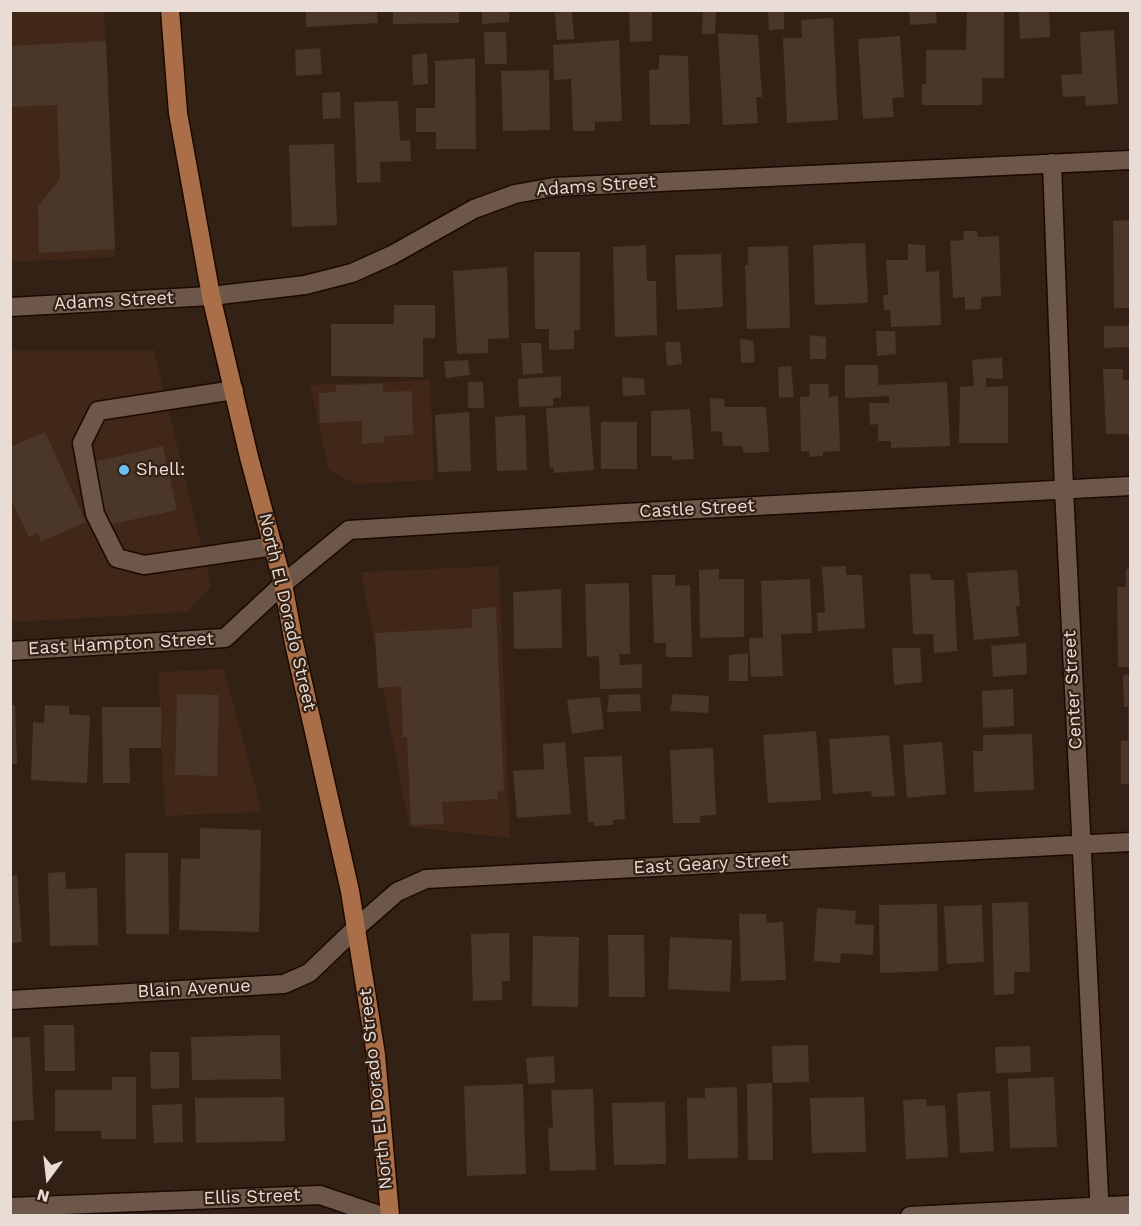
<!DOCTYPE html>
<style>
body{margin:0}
#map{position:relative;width:1141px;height:1226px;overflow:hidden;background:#342115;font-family:"Work Sans",sans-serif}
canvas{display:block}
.frame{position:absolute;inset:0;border:12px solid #e9dcd4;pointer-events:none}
.north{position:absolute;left:18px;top:1148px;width:60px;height:60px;-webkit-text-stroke:4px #342115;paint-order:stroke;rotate:195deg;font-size:16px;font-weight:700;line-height:24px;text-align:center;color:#e9dcd4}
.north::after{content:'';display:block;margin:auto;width:21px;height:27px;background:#e9dcd4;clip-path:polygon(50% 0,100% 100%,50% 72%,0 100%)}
</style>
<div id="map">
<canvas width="1141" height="1226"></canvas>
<div class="frame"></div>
<div class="north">N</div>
</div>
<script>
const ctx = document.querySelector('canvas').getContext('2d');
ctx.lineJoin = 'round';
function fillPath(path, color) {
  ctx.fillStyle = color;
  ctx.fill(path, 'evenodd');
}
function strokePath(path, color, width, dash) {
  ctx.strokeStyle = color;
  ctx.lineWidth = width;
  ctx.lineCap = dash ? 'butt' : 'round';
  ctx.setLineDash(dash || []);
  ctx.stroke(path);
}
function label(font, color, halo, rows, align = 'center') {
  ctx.font = font + ' "Work Sans",sans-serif';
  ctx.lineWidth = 4.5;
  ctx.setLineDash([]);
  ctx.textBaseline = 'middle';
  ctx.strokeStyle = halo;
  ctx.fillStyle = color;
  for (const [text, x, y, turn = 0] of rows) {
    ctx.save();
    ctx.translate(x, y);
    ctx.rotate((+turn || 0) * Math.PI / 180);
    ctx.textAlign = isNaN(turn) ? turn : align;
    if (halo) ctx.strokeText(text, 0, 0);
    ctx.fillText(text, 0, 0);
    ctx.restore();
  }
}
fillPath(new Path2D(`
 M10 11H104L116 257 11 262Z
 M10 350H154L211 586 188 612 12 622 10 589Z
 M430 380 434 480 355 484 329 470 310 385Z
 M499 566 510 838 409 827 361 572Z
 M224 669 262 812 165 816 158 672Z`), '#402717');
fillPath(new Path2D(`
 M306 10H377L378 23 306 27Z
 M393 10H459V23L393 24Z
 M482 10H509V22L482 24Z
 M629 10H652V41L630 42Z
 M703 10H716L715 34H702Z
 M768 10H784V29L769 30Z
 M909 10H936L937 23 910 25Z
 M967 10H1004V78H982V105H922V84H926V50H966Z
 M1019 10H1049L1050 37 1020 39Z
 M572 11 574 39 557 40 555 13Z
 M833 18 838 120 787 123 783 38H802L801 20Z
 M1114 30 1118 104 1086 106 1085 96 1063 97 1061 75 1082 74 1080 32Z
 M484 32H506L507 64H485Z
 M718 33 758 35 762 97H756L758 123 723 125Z
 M900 36 904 97 892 98 894 117 863 119 858 39Z
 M619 40 622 121 595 122V131H573L571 79 554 80 553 45Z
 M106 41 115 249 39 253 38 206 60 179 57 105 10 107V46Z
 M320 48 322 74 296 76 295 50Z
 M427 53 428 84 413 85 412 55Z
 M659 55 688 56 690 124 650 125 649 70 659 69Z
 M475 58 476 149H436V132H416V108H435V61Z
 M549 70 550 130 503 131 501 71Z
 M340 92 341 118 323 119 322 93Z
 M398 101 400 141 410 140 411 161 380 162 381 182 357 183 354 102Z
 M334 144 337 225 292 227 289 145Z
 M1130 220V308H1114L1113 221Z
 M963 231H977L978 237 999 236 1001 296 981 297V309L965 310V297L953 298 950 241 964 240Z
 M865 243 868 303 815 305 813 245Z
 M908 244 925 245 926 272 939 271 941 325 891 327 890 310H884L883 295H888L886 260H908Z
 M646 245 647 281H656L657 335 615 337 613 247Z
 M788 246 790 328 747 329 745 265H748V247Z
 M534 252H580V330H574V349L549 350V329H535Z
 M721 254 723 307 677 310 675 255Z
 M507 267 509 338 488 339V353L457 354 453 271Z
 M394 305H435V338H423V377L331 376V324H394Z
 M1104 326H1130V347L1104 348Z
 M876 331H895L896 354 877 356Z
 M810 335 826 337V359H810Z
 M740 339 753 341 755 362 741 363Z
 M665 342H680L682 364 667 366Z
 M521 343H541L543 373 523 375Z
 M1002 357 1003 379 986 378V387L1008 386V443H959L960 387 974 386 972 360Z
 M468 360 470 375 446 378 444 361Z
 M845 365H878V385L947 382 950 446 891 448V441H878V424L870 425 869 403H889V396L845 398Z
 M791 366 794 397 779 398 778 367Z
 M1103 369H1123V380H1130V434H1106Z
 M561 376V398H553V406L519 407 518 379Z
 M622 377 644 379 645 395 623 396Z
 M468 382H483L484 408H468Z
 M383 384V392L412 391 413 435 384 436 385 442 362 444V421L320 423 319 393 336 392V385Z
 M809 384H828L829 397 838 396 840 451 823 452V456L810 457 809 451H801L800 397 810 396Z
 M710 398 724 399 725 407H766L769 452 744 453 742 446H723L722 432 711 431Z
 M589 406 594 470 554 473V468H550L546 408Z
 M690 409 694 459 672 460V456H651V411Z
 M469 412 471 471 438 472 435 415Z
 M525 415 527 470 497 471 495 417Z
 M601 422H637V469H601Z
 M45 432 86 522 41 542 38 533 29 537 10 497V447Z
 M163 446 177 510 108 525 94 462Z
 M846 566V575H862L865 628 818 631 817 613H825L822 567Z
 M719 569V579H744V637L700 638 699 570Z
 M1126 569H1130V667H1118L1117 587H1126Z
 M1017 570 1020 606H1016L1019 636 974 640 967 573Z
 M910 574H930L931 580H954L957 651 934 653 933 634H913Z
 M652 575H675V586L690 585 692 657H666V643H654Z
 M810 579 812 633 781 634 783 676 751 677 749 638H763L761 581Z
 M629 583 630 654H619L620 665 642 664V688L600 689 599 656 587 657 585 584Z
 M561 589 562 648 514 649 513 592Z
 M496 607 504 791 497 792 498 799 442 802 444 824 411 825 407 737H403L401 686 378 688 375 633 472 628V609Z
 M1026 643 1027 674 993 677 991 646Z
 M892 648H920L922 682 894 685Z
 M748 653V681H729V655Z
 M1130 674V784H1121V741H1128V707H1124L1123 675Z
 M1013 689 1014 726 983 728 982 691Z
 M177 694 219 695 217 776 175 775Z
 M640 694 641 711 607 712 609 695Z
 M673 694 709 696 708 713 670 711Z
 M600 697 604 729 572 734 567 700Z
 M10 705H15L17 764 10 765Z
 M45 705 69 706V714L90 716 87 783 31 780 33 722 44 723Z
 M102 707H161V748H129L130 783H103Z
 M816 731 821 800 768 803 763 735Z
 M1032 734 1034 790 974 792 973 751H983V735Z
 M889 735 895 796 872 797 871 791 833 794 829 739Z
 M565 742 571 814 517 818 513 771 544 769 543 744Z
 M942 742 946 794 907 798 903 745Z
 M713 748 716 815 700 816V823H673L670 750Z
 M622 756 625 819 613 820V825L594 826V822H588L584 757Z
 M200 828 261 830 259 932 179 930 181 858 200 859Z
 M125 853H168L169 934H126Z
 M65 872 66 889 97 888 98 945 50 946 48 873Z
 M17 875 22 942 10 943V876Z
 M1028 902 1030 972H1014V994L994 995 992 903Z
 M937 904 938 971 880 973 879 905Z
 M982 905 984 962 947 964 944 906Z
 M817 908 856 911 855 924 874 925 873 955 841 953 840 963 814 961Z
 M739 914H766L767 923 783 922 786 980 741 981Z
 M509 933 510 981H502V1000L473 1001 471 934Z
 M608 935H644L645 997H609Z
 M533 936 579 937 578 1007 532 1006Z
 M670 937 732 940 730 992 668 989Z
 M44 1025H74L75 1071H45Z
 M280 1035 281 1079 192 1080 191 1037Z
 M30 1037 34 1120 10 1121V1038Z
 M808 1045 809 1082 773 1083 772 1046Z
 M1030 1046 1031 1072 996 1073 995 1047Z
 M150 1052H179V1088L151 1089Z
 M554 1056 555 1083 528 1084 526 1058Z
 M112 1077H136V1139H101V1131H55V1090H112Z
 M1054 1077 1057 1147 1010 1148 1008 1079Z
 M772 1083 773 1160H748L747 1084Z
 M523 1084 526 1174 467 1176 464 1086Z
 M737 1087 738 1158 688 1159 687 1098H705V1088Z
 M593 1089 596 1170 550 1171 548 1127 553 1128 551 1090Z
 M990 1091 994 1151 960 1153 957 1093Z
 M284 1097 285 1141 196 1143 195 1098Z
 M864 1097 866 1152 812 1153 810 1098Z
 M926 1099 927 1106 945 1105 948 1157 906 1159 903 1100Z
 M665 1102 666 1164 614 1165 612 1103Z
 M182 1104 183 1142 154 1143 152 1105Z`), '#4b362a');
const minor = new Path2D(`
 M1052 163 1064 489 1100 1216
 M10 307 211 296 305 285 352 273 392 255 474 209 515 194 554 187 1130 160
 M234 390 98 411 82 443 95 514 117 558 144 565 274 546
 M10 651 225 638 283 584 349 530 606 514 1130 486
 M10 1000 284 984 309 973 357 927 397 892 426 879 1130 842
 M10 1207 320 1195 382 1216
 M910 1216 1130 1205`);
const major = new Path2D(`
 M170 10 178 113 211 296 249 457 283 584 294 643 350 891 376 1055 390 1216`);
strokePath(minor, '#1b0a02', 21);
strokePath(major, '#1b0a02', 21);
strokePath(minor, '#6d574a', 18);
strokePath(major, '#aa6f49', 18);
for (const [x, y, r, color] of [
 [124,470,6,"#69c3f1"]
]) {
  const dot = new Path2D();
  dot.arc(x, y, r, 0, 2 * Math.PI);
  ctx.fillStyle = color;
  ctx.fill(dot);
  strokePath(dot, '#342115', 2);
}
label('18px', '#e9dcd4', '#342115', [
 ["Adams Street",596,186,-4],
 ["Adams Street",114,301,-3],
 ["Castle Street",697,509,-3],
 ["North El Dorado Street",287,612,77],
 ["East Hampton Street",121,644,-3],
 ["Center Street",1073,690,-93],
 ["East Geary Street",711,864,-3],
 ["Blain Avenue",194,989,-3],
 ["North El Dorado Street",376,1089,-96],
 ["Ellis Street",252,1197,-2]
]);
label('18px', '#e9dcd4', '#342115', [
 ["Shell:",136,470]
], 'left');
</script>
